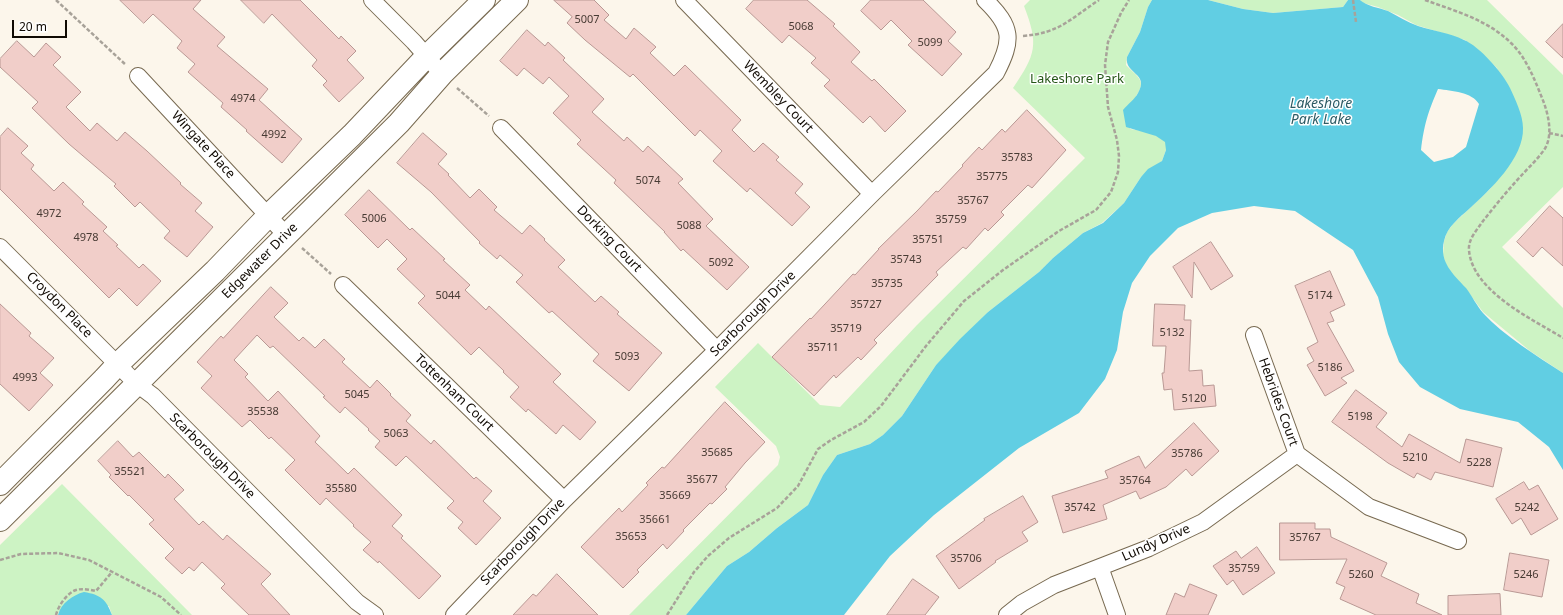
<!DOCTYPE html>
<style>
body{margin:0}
#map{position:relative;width:1563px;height:615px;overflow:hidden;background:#fcf6eb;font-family:"Noto Sans",sans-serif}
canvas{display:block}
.scale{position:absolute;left:12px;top:20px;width:55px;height:18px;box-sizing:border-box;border:2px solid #100a03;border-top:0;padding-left:5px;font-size:12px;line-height:14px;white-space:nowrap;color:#100a03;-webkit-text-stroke:3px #fff;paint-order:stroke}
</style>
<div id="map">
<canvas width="1563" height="615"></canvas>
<div class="scale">20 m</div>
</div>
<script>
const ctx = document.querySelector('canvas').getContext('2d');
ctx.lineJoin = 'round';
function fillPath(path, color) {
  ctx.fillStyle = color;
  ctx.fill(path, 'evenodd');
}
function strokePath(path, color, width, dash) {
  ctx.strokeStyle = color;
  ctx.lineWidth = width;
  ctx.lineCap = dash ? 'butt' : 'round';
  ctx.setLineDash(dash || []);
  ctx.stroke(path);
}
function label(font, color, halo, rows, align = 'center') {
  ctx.font = font + ' "Noto Sans",sans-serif';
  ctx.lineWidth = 3;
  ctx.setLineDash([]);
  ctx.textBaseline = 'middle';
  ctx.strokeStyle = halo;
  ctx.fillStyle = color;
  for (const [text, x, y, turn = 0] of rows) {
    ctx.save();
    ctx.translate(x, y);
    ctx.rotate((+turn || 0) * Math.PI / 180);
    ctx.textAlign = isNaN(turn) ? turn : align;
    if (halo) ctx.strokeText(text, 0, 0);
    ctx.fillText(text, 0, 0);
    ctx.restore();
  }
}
fillPath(new Path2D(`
 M1030 0H1152L1148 7 1140 32 1127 57 1126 65C1136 76 1148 80 1136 96L1130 129C1142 131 1156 133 1166 142V150L1162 161 1141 177 1124 203 1102 223 1083 233 1053 258 1039 272 988 312 936 365 902 416 883 435 870 444 837 455 823 475 808 505 777 528 749 552 727 566 686 615H629L778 465 780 457 776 446 715 387 758 343 820 405 840 407 917 325 1085 158 1013 88C1036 54 1039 45 1024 6Z
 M1208 0H1348L1343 7 1273 13 1243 9Z
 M1360 0H1487L1563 75V187L1502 247 1563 308V373L1530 351 1483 312 1466 289 1452 274 1446 265 1443 255 1444 241 1447 232 1453 224 1490 189 1513 159 1497 68 1479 51 1465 40 1416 25 1398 15 1378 7 1363 3Z
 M62 484 192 615H112L109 606 59 611 58 615H0V545Z`), '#cdf3c4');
fillPath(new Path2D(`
 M1152 0H1208L1243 9 1273 13 1343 7 1348 0H1360C1366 6 1380 8 1388 11 1398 16 1407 22 1418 26 1433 31 1450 33 1464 40 1479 46 1503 73 1510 88 1515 99 1523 115 1523 128 1524 158 1490 190 1469 209 1459 218 1447 227 1444 241 1439 262 1453 274 1466 288 1472 296 1477 306 1483 313 1504 336 1537 356 1563 373V470L1549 447 1518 422 1460 409 1420 387 1399 362 1388 334 1378 297 1353 250 1295 211 1254 206 1212 213 1178 228 1150 256 1132 283 1123 312 1117 350 1105 379 1079 413 1019 448 934 515 890 556 844 615H686L727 566 749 552 777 528 808 505 823 475 837 455 870 444 883 435 902 416 936 365 960 339 988 312 1039 272 1053 258 1083 233 1103 223 1124 203 1141 177 1148 169 1162 161 1166 150 1165 142 1156 136 1126 127 1123 110C1128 104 1135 99 1138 93 1150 73 1124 74 1127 57L1140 32 1148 7ZM1438 89C1452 91 1472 92 1479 104L1466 147 1453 157 1434 162 1421 150C1424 125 1428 112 1438 89Z
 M84 592C101 595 106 599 112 615H58C61 603 73 595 84 592Z`), '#61cee3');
const building = new Path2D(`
 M120 0H201L193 9 225 37 217 46 268 89 259 100 302 139 282 163 246 131 247 130 221 107 223 103 188 72 195 64 177 48 182 41 153 14 144 23Z
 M241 0H300L339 39 341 36 356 51 347 60 364 78 339 102 323 85 327 81 312 66 317 60 272 14 264 23Z
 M554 0H594L609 15 604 20 626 39 634 28 656 47 650 53 674 76 685 65 741 120 732 130 754 152 763 143 779 157 776 160 803 184 795 193 810 207 792 226 750 188 747 192 713 161 722 151 700 130 695 136 633 74 630 77 585 40 567 23 572 17Z
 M754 0H807L835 24 833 26 860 52 851 62 872 81 874 79 906 111 885 132 870 116 863 123 824 86 830 80 811 63 816 58 789 35 782 43 746 9Z
 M871 0H923L956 32 948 41 962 54 942 76 908 45 912 41 891 20 881 30 861 11Z
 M1563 24V58L1546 42Z
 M527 30 545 46 548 42 565 58 563 60 604 99 592 112 624 141 627 137 643 152 648 146 683 179 678 183 713 219 706 226 749 267 727 290 683 249 681 251 664 232H665L614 183 616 180 577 144 581 140 553 113 569 96 549 77 543 84 524 68 517 76 500 61Z
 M17 41 34 57 46 43 61 57 53 65 81 92 66 107 90 131 97 123 117 141 125 132 147 151 181 183 180 184 202 203 195 211 213 227 187 257 164 238 170 231 140 202 135 207 114 186 116 184 69 144 32 108 38 102 0 67V59Z
 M1027 110 1066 150 1032 188 1028 185 1001 212 1004 215 988 231 985 228 966 249 963 247 936 272 938 275 874 340 877 343 861 360 858 357 836 378 834 375 814 396 772 357 810 318 811 319 853 274 855 275 879 249H878L917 211 936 191 938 192 963 166 962 165 979 147 982 150 1002 129 1005 132Z
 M8 128 28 146 21 153 34 165 31 169 54 191 63 182 84 202 82 204 107 227 103 231 118 245 116 246 139 268 143 264 161 281 137 306 119 288 109 298 0 189V137Z
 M423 133 447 154 438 164 449 174 448 175 470 198 479 189 497 207 494 210 522 234 530 225 545 239 544 240 565 260 558 267 595 302 601 296 619 312 617 314 662 353 629 391 593 361 599 354 552 311 549 313 516 282 523 275 500 255 497 259 479 243 480 242 431 192 397 163Z
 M369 190 410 230 412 228 445 259 443 260 470 285 465 290 486 310 489 306 561 374 553 382 596 422 580 440 563 425 556 434 528 409 526 412 510 397 519 387 503 372 504 371 479 347 471 355 418 303 425 296 397 269 407 259 387 239 378 248 345 215Z
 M1550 206 1563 218V266L1542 247 1533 257 1517 242Z
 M1211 242 1233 276 1211 290 1194 262 1192 298 1173 267Z
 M1330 271 1345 305 1330 312 1334 321 1327 323 1354 371 1341 378 1347 383 1325 396 1307 365 1314 361 1307 348 1318 342 1295 286Z
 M271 287 288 303 274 317 299 341 303 337 315 348 324 339 345 359 342 362 370 388 377 380 391 394 390 395 411 415 406 421 431 444 434 440 474 479 476 477 492 491 483 501 501 518 476 545 458 528 463 522 447 508 454 501 406 456 396 466 375 447 380 441 368 430 369 429 345 407 340 413 323 397 325 396 273 346 270 348 257 335 234 360 248 374 245 377 268 401 278 391 320 436 315 442 348 474 354 468 402 515 392 526 403 536 401 538 441 576 419 599 379 561 378 563 363 550 371 542 353 526 354 525 326 498 320 505 285 470 295 460 271 437 269 439 250 420 242 427 201 388 212 376 197 362 221 336 223 338Z
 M0 304 31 333 29 336 54 358 40 373 53 385 29 411 0 384Z
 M1155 304 1185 305 1184 320H1191L1189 371 1202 370 1203 386 1214 385 1216 406 1174 410 1172 389 1164 390 1162 373H1164L1166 346H1153Z
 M1356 390 1387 413 1376 427 1402 447 1409 434 1460 463 1466 439 1502 448 1493 487 1435 472 1431 480 1417 473 1414 478 1388 463 1332 422Z
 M725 402 765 442 745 463 725 487 727 489 712 504 710 503 683 530 684 531 667 549 663 544 637 570 639 572 623 588 581 547 619 508 622 512 648 485 646 483 662 467 664 468Z
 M1194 423 1219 451 1192 476 1186 469 1166 487 1140 499 1136 491 1103 505 1107 519 1063 533 1052 496 1108 478 1105 471 1139 456 1145 468Z
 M118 441 133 457 139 452 165 478 168 474 184 490 174 499 199 525 203 521 223 540 227 535 271 574 261 584 290 615H249L221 588 225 584 202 562 194 571 189 567 182 574 165 558 174 549 149 524 154 520 129 495 128 496 109 477 111 475 98 461Z
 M1524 482 1529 490 1538 485 1558 519 1531 535 1521 518 1512 524 1496 499Z
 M1023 496 1038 522 1022 532 1028 541 995 561 996 562 959 589 936 556 985 520 984 519Z
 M1280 523H1315V529H1330L1331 537 1387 563 1381 576 1419 594 1416 603 1442 615H1376L1340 599 1345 587 1336 583 1347 559 1280 560Z
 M1257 547 1275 573 1243 595 1233 580 1227 585 1213 566 1236 551 1241 558Z
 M1510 553 1549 560 1542 597 1504 590Z
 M557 574 598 615H513L533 594 536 596Z
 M913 579 939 597 925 615H887Z
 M1190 584 1217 595 1208 615H1166L1175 593 1184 597Z
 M1500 594 1501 615H1448V596Z`);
fillPath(building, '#f1cec9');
strokePath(building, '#b99894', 1);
const street = new Path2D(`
 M372 0 414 42 442 74
 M684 0 872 194
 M138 76 286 235
 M501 128 717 350
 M0 247 137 384 153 396 357 602 375 615
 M343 285 564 500
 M1254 335 1297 454 1369 507 1458 541
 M1100 567 1117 615
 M454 615 564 500 717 350 872 194 996 73C1013 40 1013 27 985 0
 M1007 615 1022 603 1054 585 1149 548 1203 522 1297 454`);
const secondary = new Path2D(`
 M0 484 104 379 118 364 215 271 269 215 352 135 426 57 484 0
 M0 520 399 123 442 74 517 0`);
strokePath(street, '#776950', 18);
strokePath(secondary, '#776950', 24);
strokePath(new Path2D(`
 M56 0 126 65
 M1353 0 1356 22
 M1425 0C1455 11 1488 20 1511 43 1527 58 1536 83 1544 103 1549 117 1553 137 1544 150 1537 160 1528 168 1520 177 1507 191 1495 206 1483 221 1477 230 1468 239 1469 250 1472 291 1532 319 1563 338
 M1023 36C1060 33 1070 19 1099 0
 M457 88 489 116
 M1549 133 1563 136
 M302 248 331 274
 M0 560 21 554 58 553 89 560 161 597 181 615
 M56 615C58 606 67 593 76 590 83 588 90 590 96 591L112 572
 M667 615 694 572 708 556 729 538 777 508 798 486 818 449 831 440 864 422 881 406 926 346 964 301 1003 270 1059 231 1096 210 1111 192 1118 172 1119 156 1117 140 1108 107 1105 65 1108 42 1121 13 1129 0`), '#a8a299', 2.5, [4, 2]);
strokePath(street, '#fff', 16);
strokePath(secondary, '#fff', 22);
label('11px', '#483b34', null, [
 ["5007",587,20],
 ["5068",801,27],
 ["5099",930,43],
 ["4974",243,99],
 ["4992",274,135],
 ["35783",1017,158],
 ["35775",992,177],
 ["5074",648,181],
 ["35767",973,201],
 ["4972",49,214],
 ["5006",374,219],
 ["35759",951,220],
 ["5088",689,226],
 ["4978",86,238],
 ["35751",928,240],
 ["35743",906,260],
 ["5092",721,263],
 ["35735",887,284],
 ["5044",448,296],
 ["5174",1320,296],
 ["35727",866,305],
 ["35719",846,329],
 ["5132",1172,333],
 ["35711",823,348],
 ["5093",627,357],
 ["5186",1330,368],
 ["4993",25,378],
 ["5045",357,395],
 ["5120",1194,399],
 ["35538",263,412],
 ["5198",1360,417],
 ["5063",396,434],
 ["35685",717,453],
 ["35786",1187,454],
 ["5210",1415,458],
 ["5228",1479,463],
 ["35521",130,472],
 ["35677",702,480],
 ["35764",1135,481],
 ["35580",341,489],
 ["35669",675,496],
 ["35742",1080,508],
 ["5242",1527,508],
 ["35661",655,520],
 ["35653",631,537],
 ["35767",1305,538],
 ["35706",966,559],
 ["35759",1244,569],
 ["5260",1361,575],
 ["5246",1526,575]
]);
label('13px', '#255617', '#fff', [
 ["Lakeshore Park",1077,79]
]);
label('13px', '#100a03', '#fff', [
 ["Wembley Court",778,97,46],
 ["Wingate Place",203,145,47],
 ["Dorking Court",609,239,46],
 ["Edgewater Drive",260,261,-45],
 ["Croydon Place",59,305,45],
 ["Scarborough Drive",753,314,-45],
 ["Tottenham Court",454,393,44],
 ["Hebrides Court",1278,402,70],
 ["Scarborough Drive",212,456,45],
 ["Scarborough Drive",523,542,-46],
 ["Lundy Drive",1156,543,-24]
]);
label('italic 14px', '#2d5c65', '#fff', [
 ["Lakeshore",1321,104],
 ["Park Lake",1321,120]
]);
</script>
